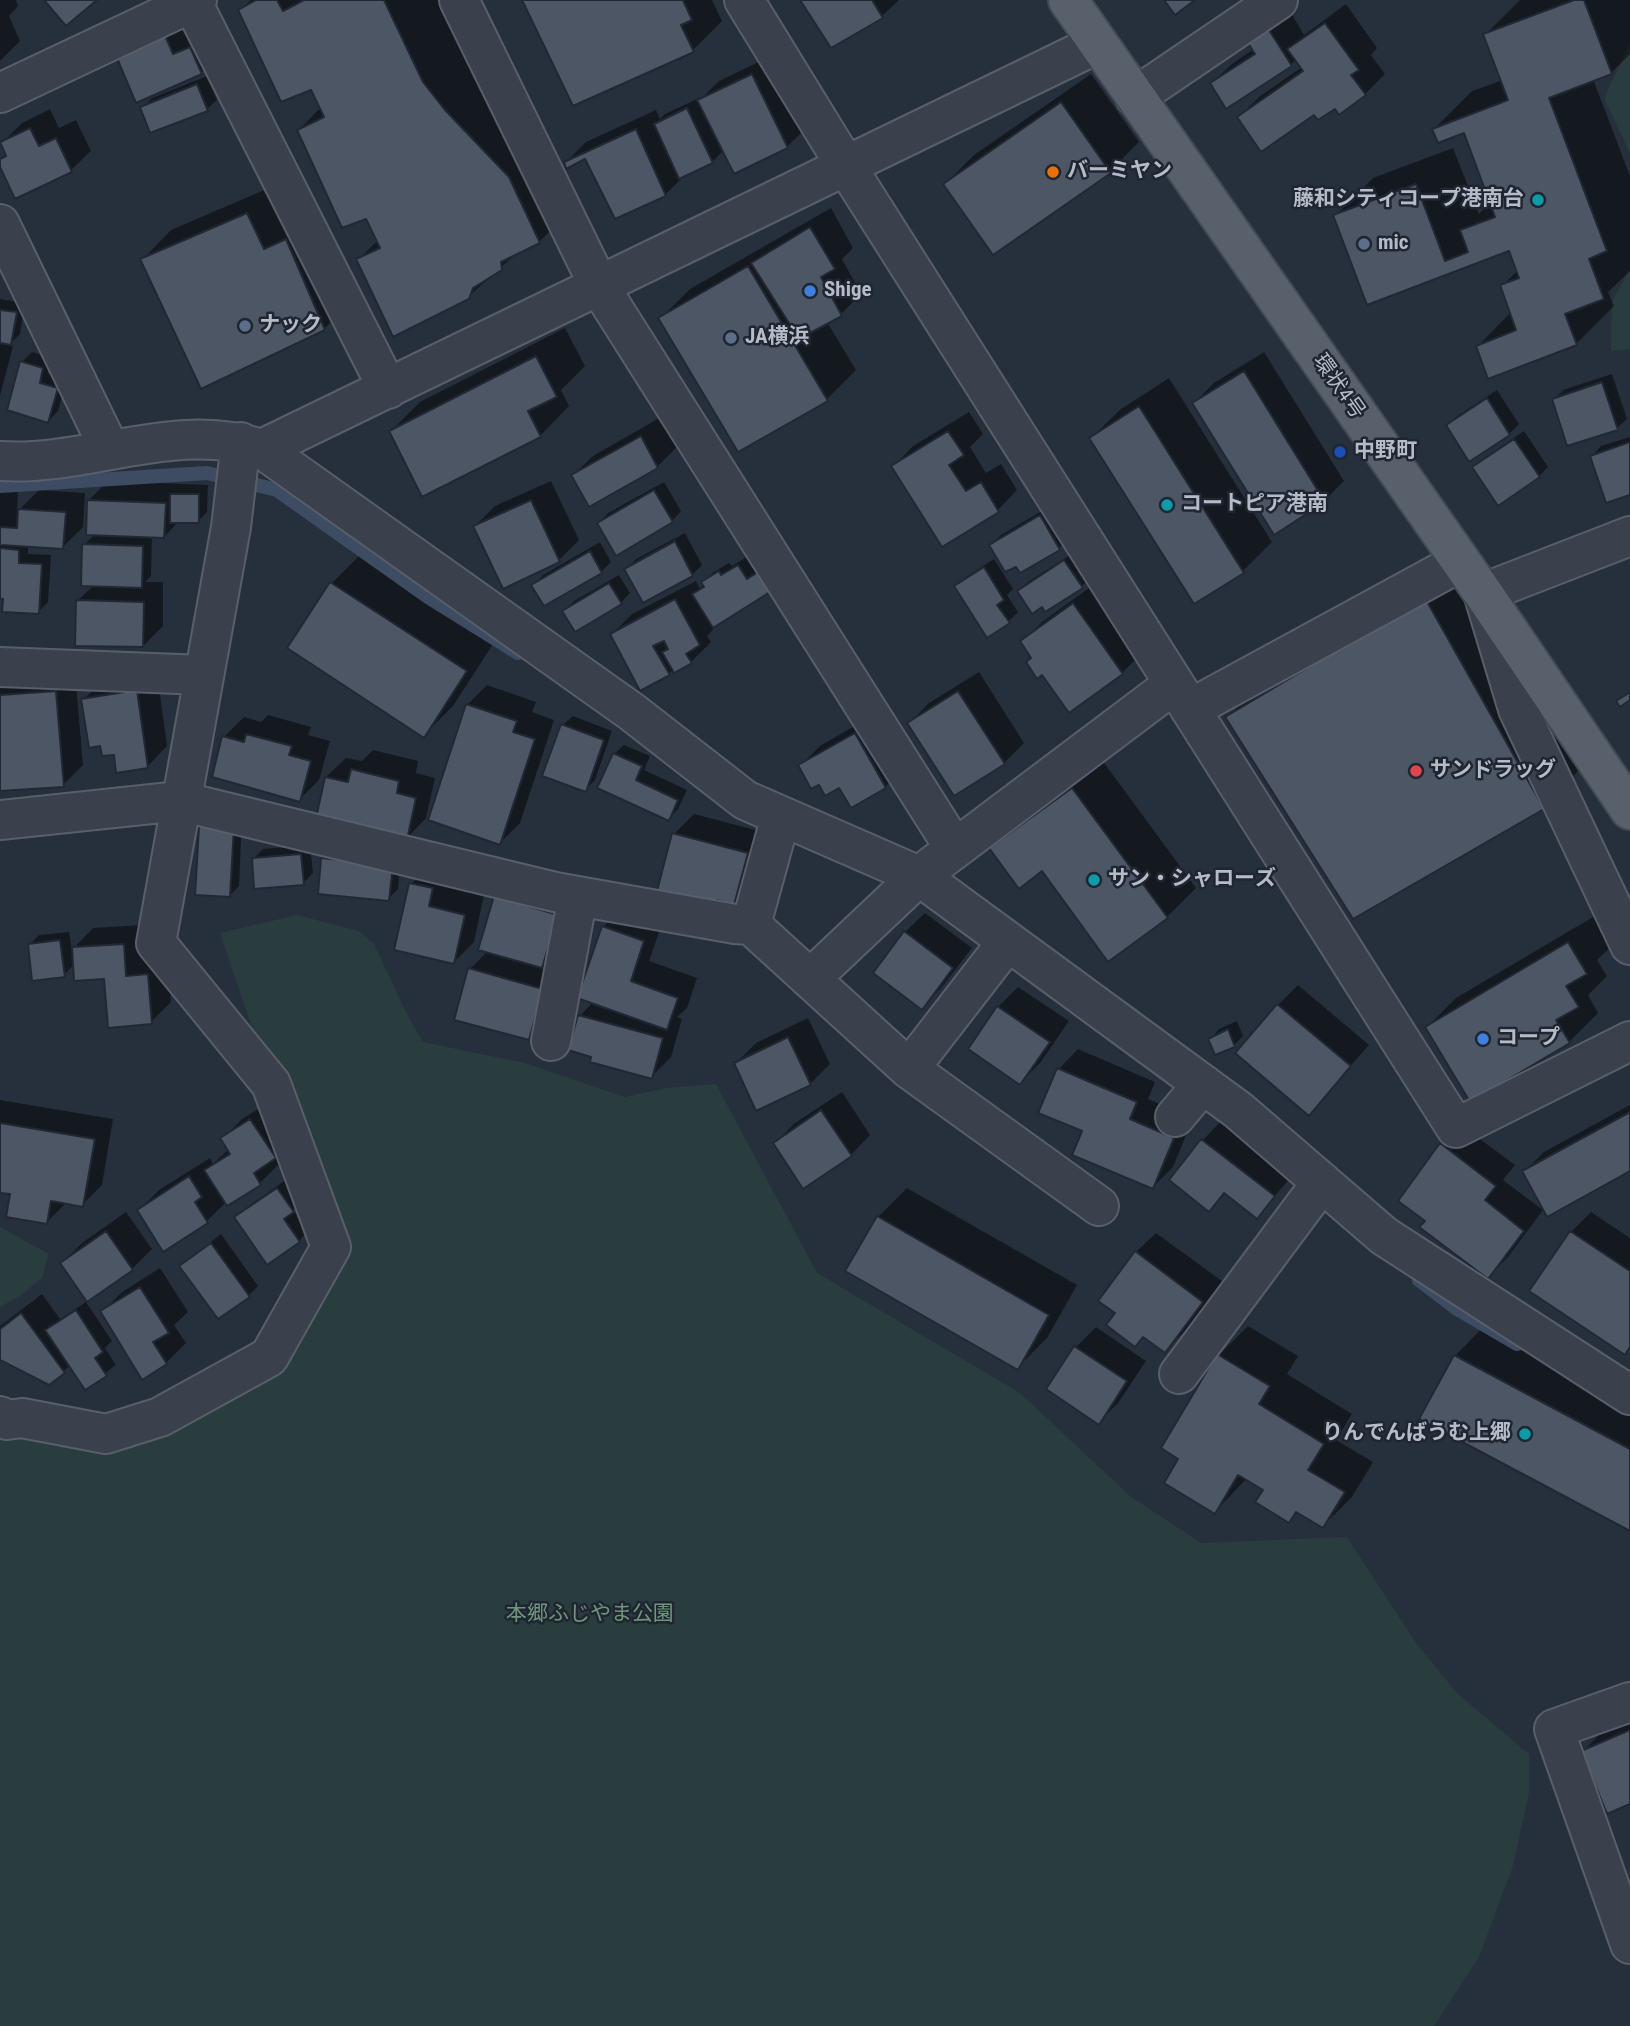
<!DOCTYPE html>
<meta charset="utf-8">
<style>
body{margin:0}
canvas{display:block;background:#262f3c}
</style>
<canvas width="1630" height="2026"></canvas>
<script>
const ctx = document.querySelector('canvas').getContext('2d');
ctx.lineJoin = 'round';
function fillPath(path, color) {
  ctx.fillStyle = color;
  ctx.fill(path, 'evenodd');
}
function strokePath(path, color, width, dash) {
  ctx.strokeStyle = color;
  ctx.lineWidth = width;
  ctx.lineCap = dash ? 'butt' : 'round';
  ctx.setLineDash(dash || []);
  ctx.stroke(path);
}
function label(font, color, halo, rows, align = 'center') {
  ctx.font = font + ' "Roboto Condensed","Noto Sans JP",sans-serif';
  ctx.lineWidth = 5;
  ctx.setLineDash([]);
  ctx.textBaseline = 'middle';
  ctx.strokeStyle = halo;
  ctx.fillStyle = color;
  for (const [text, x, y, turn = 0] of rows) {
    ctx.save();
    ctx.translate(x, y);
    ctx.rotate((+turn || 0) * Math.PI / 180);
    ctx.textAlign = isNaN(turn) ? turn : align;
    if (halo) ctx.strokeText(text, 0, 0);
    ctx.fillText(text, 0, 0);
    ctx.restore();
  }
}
fillPath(new Path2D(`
 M1630 44V153L1604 98Z
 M1630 268V349L1611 351 1612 302Z
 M297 915 359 931 374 944 407 1014 423 1042 525 1063 625 1097 666 1088 716 1084 817 1273 1020 1393 1130 1496 1201 1543 1347 1537 1416 1643 1458 1694 1529 1754V1793L1513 1866 1479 1957 1434 2026H0V1416L107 1434 269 1357 331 1247 271 1084 220 933Z
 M0 1227 49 1254 42 1278 20 1296 0 1307Z`), '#293c3e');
fillPath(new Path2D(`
 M0 0H16L18 6 9 16 20 41 0 61Z
 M251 0H439L461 44 577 204 539 242 518 252 468 297 358 260 378 240 367 217 299 130 321 107 312 88 240 10Z
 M524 0H712L722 21 693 50Z
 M802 0H899L882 16 831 45Z
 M1520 0H1630V54L1611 73 1593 79 1630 176V271L1608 292 1614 306 1576 344 1478 346 1511 312 1502 286 1518 270 1510 249 1368 302 1335 216 1373 178 1453 148 1479 214 1491 201 1465 131 1434 129 1472 91 1503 80 1485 35Z
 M1346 4 1377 48 1371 55 1385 74 1365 94 1315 113 1239 117 1259 97 1302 67 1296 59 1291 65 1212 83 1232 64 1254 49 1250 44 1270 24 1290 11 1304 35Z
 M185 17 221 53 201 73 118 56Z
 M773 55 807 127 787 147 724 150 712 162 686 174 665 195 586 157 566 162 586 142 656 110 660 119 665 114 697 99 698 102 719 81Z
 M1091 74 1139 142 1110 171 945 184 974 155Z
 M207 76 217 100 207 109 142 108 152 98Z
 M50 109 59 128 76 120 91 151 71 170 16 196 0 163 6 153 2 143 22 123Z
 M276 185 353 300 324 329 142 260 171 230Z
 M831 208 853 248 842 259 861 294 841 314 827 322 856 370 827 399 660 319 690 289Z
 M0 299 25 303 20 334 9 345 13 346 0 396Z
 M565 328 585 366 561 390 569 406 540 436 391 431 420 402Z
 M32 352 52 358 48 373 67 378 58 411 48 421 9 409 22 362Z
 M1264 352 1344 481 1324 501 1194 403 1214 383Z
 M1612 374 1627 419 1617 428 1554 400 1563 390Z
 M1169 378 1272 542 1243 571 1195 602 1091 438 1121 409Z
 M1497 390 1519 424 1509 434 1448 425 1457 416Z
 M969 412 983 434 970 447 986 473 1001 464 1017 490 998 510 894 466 913 446Z
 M661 417 677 447 657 467 573 475 593 456Z
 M1524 431 1548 467 1539 476 1474 467 1484 458Z
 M1630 437V493L1592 456 1601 446Z
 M108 481 208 485 207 512 198 521H179L164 537 152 536 151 576 145 582H163V626L143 646 77 601 94 585 84 545 95 534 88 501Z
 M551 481 579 540 559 560 475 526 495 506Z
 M664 482 681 511 672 521 599 523 608 513Z
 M0 490 18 491 17 508H21L39 490 85 493 83 527 63 547 28 545V554L51 555 48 602 38 612 0 597Z
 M1050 506 1069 539 1059 548 1021 571 991 545 1001 535Z
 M685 533 702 565 692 575 626 569 636 559Z
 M600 542 611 562 601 572 534 585 543 575Z
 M1075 552 1091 577 1082 586 1019 591 1029 581Z
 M361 554 495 641 453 706 424 735 332 583Z
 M748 556 779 581 719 623 707 636 711 642 691 662 674 669 668 674 612 634 632 614 696 581 700 589 712 573 729 563 732 566Z
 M994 559 1013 589 1007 595 1018 612 1008 622 957 586 966 577Z
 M1464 561 1580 769 1543 807 1228 717 1265 679Z
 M619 575 630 593 621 603 564 611 574 601Z
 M1093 585 1142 653 1122 673 1033 657 1022 642 1042 622Z
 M75 672 83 765 63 785 0 790V677Z
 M157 672 167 746 148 766 115 753 83 700 103 680Z
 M979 672 1024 743 1004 763 909 723 929 703Z
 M487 685 536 702 532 712 554 720 520 823 500 843 467 705Z
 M875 714 905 767 885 787 851 806 839 786 820 782 800 766 820 746Z
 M268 715 311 727 308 735 330 741 319 780 299 800 224 737 244 717 261 722Z
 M573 716 612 731 595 780 585 790 563 725Z
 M624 745 650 756 644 770 687 790 678 809 669 819 614 754Z
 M373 750 418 761 416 773 435 778 426 818 407 838 326 777 346 758 362 761Z
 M1102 760 1196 888 1167 917 991 848 1020 819Z
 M694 814 767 833 753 884 733 903 720 899 715 904 674 834Z
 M210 817 242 818 239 886 230 895 200 827Z
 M310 845 313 873 303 883 253 859 263 849Z
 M332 850 401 856 398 889 388 899 323 859Z
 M431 864 452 868 448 887 484 895 474 942 454 962 411 884Z
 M577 896 562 946 544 964 562 969 549 1018 529 1038 470 969 488 951 495 897Z
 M623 907 663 921 649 961 697 978 687 1008 677 1017 682 1019 671 1057 651 1077 593 1056 580 1016 593 1002 603 927Z
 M925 913 972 948 941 988 922 1008 905 932Z
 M1598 914 1615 943 1597 960 1607 976 1588 995 1598 1013 1569 1042 1427 1027 1456 998Z
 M143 925 167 955 171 1002 151 1022 106 977 74 964 64 975 30 944 39 935 69 932 72 950 93 928Z
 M1298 985 1369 1045 1309 1113 1278 1005Z
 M1018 987 1069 1021 1040 1063 1020 1083 998 1007Z
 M808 1018 830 1064 810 1084 736 1063 756 1043Z
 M1237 1021 1243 1036 1234 1045 1210 1039 1219 1029Z
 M1078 1049 1155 1082 1148 1099 1193 1118 1173 1167 1153 1187 1084 1130 1059 1069Z
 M842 1092 870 1135 851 1155 775 1143 795 1123Z
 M0 1100 113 1119 102 1185 82 1205 67 1202 47 1222 12 1193 0 1191Z
 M271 1101 294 1137 275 1156 280 1163 260 1183 228 1204 226 1202 207 1221 139 1210 159 1190 210 1158 213 1164 229 1149 222 1139 242 1119Z
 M1630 1105V1169L1525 1171 1544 1152Z
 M1222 1120 1293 1175 1257 1216 1226 1193 1209 1210 1171 1180 1203 1140Z
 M1461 1125 1515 1165 1503 1180 1543 1210 1508 1257 1488 1277 1427 1221 1442 1144Z
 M287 1179 302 1201 293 1210 308 1231 299 1241 236 1217 246 1208Z
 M907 1188 1077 1285 1047 1338 1017 1368 878 1217Z
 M126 1212 152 1249 132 1269 88 1300 62 1263 82 1243Z
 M1591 1212 1630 1238V1347L1625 1353 1532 1291 1571 1232Z
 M1156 1233 1222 1281 1185 1331 1165 1351 1144 1336 1135 1345 1118 1313 1136 1252Z
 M221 1234 258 1286 249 1295 181 1266Z
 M160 1268 188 1312 174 1325 186 1343 166 1363 103 1311 122 1292Z
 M42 1294 60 1319 86 1302 112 1341 105 1348 116 1365 86 1388 71 1365 49 1383 0 1358V1326Z
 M1248 1326 1298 1356 1287 1374 1352 1414 1336 1440 1373 1462 1352 1497 1323 1526 1299 1511 1289 1521 1265 1489 1247 1478 1215 1512 1181 1458 1163 1448 1219 1355Z
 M1484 1326 1630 1404V1529L1455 1356Z
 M1096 1327 1146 1361 1118 1403 1099 1422 1048 1389 1076 1347Z
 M1630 1720V1803L1583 1751 1603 1731Z`), '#0007');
strokePath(new Path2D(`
 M0 486 207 473 277 490 428 597 518 653
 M1419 1280 1457 1309 1517 1344`), '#3d4c63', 14);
const building = new Path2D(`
 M44 0H97L66 26Z
 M256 0H277L283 11 304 0H384L423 82 445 110 509 177 540 243 501 262 502 270 473 288 469 299 393 337 356 259 380 248 366 219 342 228 297 130 324 117 311 90 281 102 238 10Z
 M522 0H683L692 20 681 25 694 52 573 106Z
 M800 0H872L883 18 831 48Z
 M1164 0H1195L1175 15Z
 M1574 0H1584L1612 74 1549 98 1607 251 1589 259 1604 299 1565 314 1577 345 1488 379 1476 346 1516 330 1500 285 1519 278 1509 251 1367 305 1333 215 1416 184 1445 261 1468 252 1460 230 1495 217 1464 133 1438 143 1432 129 1508 100 1483 34Z
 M1325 23 1359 70 1351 75 1366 95 1339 115 1335 109 1318 120 1314 115 1261 152 1237 117 1303 71 1287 49Z
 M1269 30 1292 66 1226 109 1210 83 1255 54 1248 43Z
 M165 35 173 54 190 47 202 74 136 103 116 56Z
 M752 74 788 148 734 174 697 100Z
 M197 84 208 111 150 133 140 107Z
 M1061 102 1111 173 993 255 943 184Z
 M687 108 713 163 679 179 654 124Z
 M30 128 39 146 56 138 72 172 15 199 0 167V159L6 156 0 142Z
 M636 129 666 196 615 219 585 159 566 169 564 162Z
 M247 213 264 249 286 239 325 330 201 389 140 259Z
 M810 227 835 269 821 277 842 316 799 339 751 263Z
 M748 266 828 401 738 452 658 318Z
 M0 310 17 312 11 345 0 343Z
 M536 356 557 397 528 411 541 437 422 497 389 431Z
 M20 361 43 368 40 383 58 388 48 423 7 410Z
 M1244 371 1325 502 1274 535 1192 403Z
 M1602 382 1618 430 1567 446 1552 399Z
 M1487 398 1510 435 1469 462 1446 425Z
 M1139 406 1244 573 1194 604 1089 438Z
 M948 431 964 455 949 465 966 491 981 482 999 512 942 547 891 466Z
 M641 436 658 468 589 507 571 475Z
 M1514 439 1540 477 1498 506 1472 467Z
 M1630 442V495L1606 503 1590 456Z
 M654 490 673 522 616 556 597 523Z
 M170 494H199V523H170Z
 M87 500 166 503 164 538 86 535Z
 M531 500 560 562 503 589 473 526Z
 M18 509 66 512 63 549 0 545V527L17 528Z
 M1040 515 1060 550 1020 573 1016 567 1005 572 989 545Z
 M675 541 693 576 643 603 624 569Z
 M82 544 143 546 142 588 81 586Z
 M0 548 19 550V563L42 564 39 614 2 612 3 599H0Z
 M590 551 602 573 544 606 531 585Z
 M1064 560 1083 588 1045 612 1042 607 1032 614 1017 591Z
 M738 565 747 579 758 572 770 592 713 628 692 594 704 587 701 582 719 571 721 575Z
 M984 567 1004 600 997 605 1010 623 987 638 954 586Z
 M330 582 467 671 424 738 287 648Z
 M609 583 622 604 575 632 562 611Z
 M1425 598 1544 809 1353 919 1225 717Z
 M675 599 700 645 686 654 692 663 674 673 662 652 668 649 664 641 653 646 670 675 640 691 610 634Z
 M76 600 144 602 143 647 75 646Z
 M1073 603 1123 674 1069 713 1042 675 1037 679 1026 662 1031 658 1020 641Z
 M137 690 148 768 116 773 114 755 102 756 100 746 89 748 81 699Z
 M56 691 64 787 0 791V695Z
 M958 691 1005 764 954 796 907 723Z
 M1630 692V700L1620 707 1616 701Z
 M466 704 517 721 513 732 535 739 500 845 428 820Z
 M561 724 604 740 586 792 542 776Z
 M855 733 886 788 851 808 839 788 825 796 819 785 811 789 798 765Z
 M246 734 292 746 289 755 311 761 300 802 212 777 222 736 244 742Z
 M613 753 642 766 636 780 678 800 669 821 597 788Z
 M351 769 399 781 397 793 416 798 407 840 316 818 325 777 348 782Z
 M1072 788 1168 918 1108 962 1042 871 1019 889 989 848Z
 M199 826 234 827 230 897 195 895Z
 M672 833 748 853 734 905 717 900 715 906 657 891Z
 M301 854 304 885 254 889 252 858Z
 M321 858 393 865 389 901 318 894Z
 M409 883 433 888 429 906 465 915 454 964 394 950Z
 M494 896 558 915 542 968 478 950Z
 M602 926 644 941 631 981 678 998 667 1030 577 998Z
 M904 931 953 968 922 1010 873 973Z
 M60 940 65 977 32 981 28 944Z
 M1568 942 1587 974 1566 986 1579 1007 1556 1020 1570 1043 1470 1102 1425 1027Z
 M124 944 126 976 148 974 152 1024 108 1028 104 979 74 981 72 947Z
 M468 968 543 989 529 1040 454 1020Z
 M1277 1004 1351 1066 1309 1116 1235 1053Z
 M997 1006 1050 1042 1020 1085 968 1049Z
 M578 1015 663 1038 652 1079 590 1062 591 1057 568 1050Z
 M1228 1029 1235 1047 1215 1055 1208 1039Z
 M788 1037 811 1085 756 1111 734 1063Z
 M1057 1068 1137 1102 1130 1119 1174 1138 1153 1189 1072 1155 1082 1131 1038 1113Z
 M821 1110 852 1156 803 1189 773 1143Z
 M1630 1112V1171L1547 1217 1522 1171Z
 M250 1119 276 1158 254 1173 261 1185 227 1206 204 1170 230 1154 220 1138Z
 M0 1123 95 1139 83 1207 51 1201 47 1224 6 1217 10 1194 0 1193Z
 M1201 1139 1275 1196 1257 1219 1224 1193 1209 1212 1169 1180Z
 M1440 1143 1496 1186 1485 1200 1524 1231 1488 1279 1419 1227 1425 1221 1398 1201Z
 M189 1176 202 1197 195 1202 208 1223 163 1252 137 1210Z
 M277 1188 294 1212 284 1219 300 1242 267 1265 234 1217Z
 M877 1216 1049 1315 1018 1370 845 1271Z
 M106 1231 133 1270 87 1302 60 1263Z
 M1570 1231 1630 1271V1347L1625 1355 1529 1291Z
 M211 1243 250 1297 218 1319 179 1266Z
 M1135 1251 1203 1302 1165 1353 1143 1337 1135 1347 1106 1325 1115 1313 1098 1301Z
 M140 1287 169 1333 153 1342 167 1364 142 1380 100 1311Z
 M76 1310 103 1352 95 1358 107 1376 85 1390 45 1330Z
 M21 1313 65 1373 49 1385 0 1360V1329Z
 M1074 1346 1127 1381 1099 1425 1046 1389Z
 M1217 1354 1270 1386 1259 1404 1324 1444 1308 1470 1345 1492 1323 1528 1296 1512 1289 1523 1255 1502 1263 1490 1238 1475 1215 1514 1164 1483 1178 1459 1161 1448Z
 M1454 1355 1630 1449V1531L1419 1419Z
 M1630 1730V1804L1607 1814 1581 1751Z`);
fillPath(building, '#4d5665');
strokePath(building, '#212834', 2);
const minor = new Path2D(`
 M191 0 388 389
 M459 0 599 286 955 849
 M744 0 846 166 1456 1128 1630 1041
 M0 93 197 0
 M1135 97 1278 0
 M0 224 110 450
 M262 449 632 712 745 800 919 876 1238 1110 1384 1236 1630 1395
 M0 461C87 467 176 420 262 449L1097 44
 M1630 536 1483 593 1518 709 1630 945
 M0 667 204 675
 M1190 709 1460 562
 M0 820 180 801 555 892 735 924 751 925 781 816
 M751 925 909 1069 1008 941
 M810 979 919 876 1174 684
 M551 1041 578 896
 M909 1069 1099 1206
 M1175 1117 1203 1084
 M1179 1374 1322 1182
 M0 1416 7 1420 22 1418 106 1434 160 1417 269 1357 331 1247 271 1084 156 943 231 527 241 442
 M1630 1702 1554 1729 1630 1944`);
const major = new Path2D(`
 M1068 0 1483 593 1630 810`);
strokePath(minor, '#585f6a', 42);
strokePath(major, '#434a56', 42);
strokePath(minor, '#3a414c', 38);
strokePath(major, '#58606c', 38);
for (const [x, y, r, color] of [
 [1053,172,7,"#e8710a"],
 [1538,200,7,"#0f9aa8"],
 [1364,244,7,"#5c6f8a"],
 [810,291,7,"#3f7fe0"],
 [245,326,7,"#5c6f8a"],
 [731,338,7,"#5c6f8a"],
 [1340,452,7,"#1a4fb4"],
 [1167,505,7,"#0f9aa8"],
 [1416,771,7,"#e0444e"],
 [1094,880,7,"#0f9aa8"],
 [1483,1039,7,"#3f7fe0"],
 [1525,1434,7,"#0f9aa8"]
]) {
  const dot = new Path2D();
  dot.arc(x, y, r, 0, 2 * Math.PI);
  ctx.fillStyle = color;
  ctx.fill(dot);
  strokePath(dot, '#1f2632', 2.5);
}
label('bold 21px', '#b6bcc7', '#1f2632', [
 ["バーミヤン",1067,172],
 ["藤和シティコープ港南台",1524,200,"right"],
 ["mic",1378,244],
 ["Shige",824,291],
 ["ナック",259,326],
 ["JA横浜",745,338],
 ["中野町",1354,452],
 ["コートピア港南",1181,505],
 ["サンドラッグ",1430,771],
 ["サン・シャローズ",1108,880],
 ["コープ",1497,1039],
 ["りんでんばうむ上郷",1511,1434,"right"]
], 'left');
label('21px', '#b6bcc7', '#1f2632', [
 ["環状4号",1338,387,55]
]);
label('21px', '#6f967a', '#1f2632', [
 ["本郷ふじやま公園",590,1615]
]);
</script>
